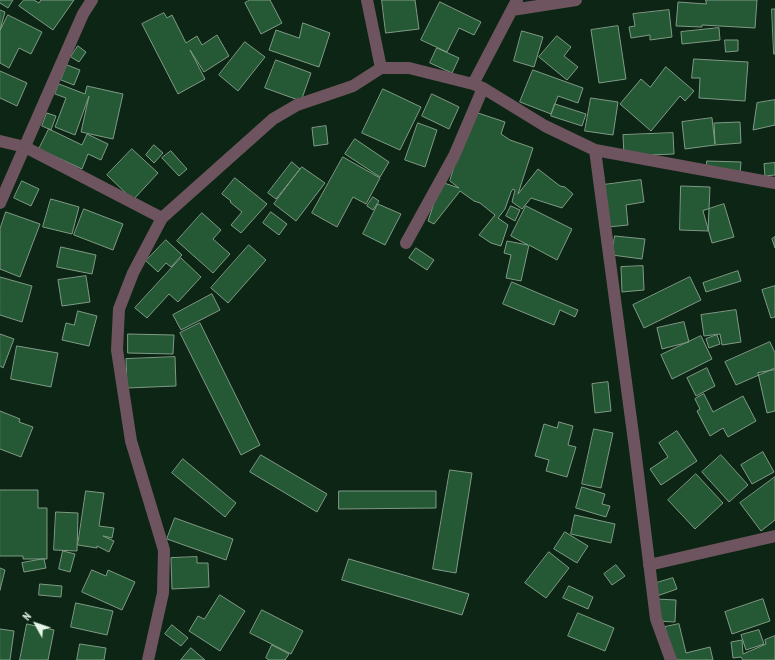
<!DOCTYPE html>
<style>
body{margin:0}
#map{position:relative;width:775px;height:660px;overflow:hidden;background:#0d2514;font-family:"PT Sans Narrow",sans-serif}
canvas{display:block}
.north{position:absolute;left:16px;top:604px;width:40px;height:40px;-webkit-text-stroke:3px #0d2514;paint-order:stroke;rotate:310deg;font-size:11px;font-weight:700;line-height:16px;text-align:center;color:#e8f6ea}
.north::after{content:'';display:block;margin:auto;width:14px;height:18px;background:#e8f6ea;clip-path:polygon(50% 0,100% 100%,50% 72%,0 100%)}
</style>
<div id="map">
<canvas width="775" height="660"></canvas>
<div class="north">N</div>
</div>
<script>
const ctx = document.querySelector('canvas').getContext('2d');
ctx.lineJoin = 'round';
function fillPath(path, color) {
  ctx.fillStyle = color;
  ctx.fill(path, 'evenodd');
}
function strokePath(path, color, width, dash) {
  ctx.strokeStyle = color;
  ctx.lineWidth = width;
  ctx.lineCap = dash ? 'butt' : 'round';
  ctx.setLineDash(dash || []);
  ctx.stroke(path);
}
const building = new Path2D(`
 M0 0H13L8 8 0 3Z
 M24 0H34L39 3 41 0H74L53 30 19 6Z
 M250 0H270L282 23 261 34 245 3Z
 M382 0H415L419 29 386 33Z
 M706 0H757L755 28 702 25V27L676 26 678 2 706 4Z
 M440 2 481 22 474 35 459 28 447 52 421 40Z
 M772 9H775V54H774Z
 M0 10 5 12 0 30Z
 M669 10 672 37 650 40V35L631 38 629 27 635 26 633 14Z
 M164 13 167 18 172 15 186 43 197 36 202 45 217 35 229 56 204 72 190 50 205 79 178 94 142 24Z
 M8 15 42 32 31 54 19 48 9 68 0 63V31Z
 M303 23 330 33 319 67 269 50 276 30 299 38Z
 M618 26 626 79 599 83 591 30Z
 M719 28 720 40 682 44 681 32Z
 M522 31 543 37 534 67 514 61Z
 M557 36 571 47 564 56 578 67 567 80 539 57Z
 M725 40H738V51L726 52Z
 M245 42 265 57 238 91 219 75Z
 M78 46 86 52 79 62 71 57Z
 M437 48 459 58 452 73 430 63Z
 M694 59 748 62 745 101 699 98 700 78H692Z
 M276 60 311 73 301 101 265 88Z
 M67 65 80 70 74 85 61 80Z
 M666 67 694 91 685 101 680 96 651 131 620 104 641 79 650 87Z
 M533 70 583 88 578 103 558 96 551 114 520 102Z
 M0 71 27 83 17 106 0 98Z
 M59 84 85 94 87 86 123 94 113 139 81 132 89 96 75 135 55 127 66 98 55 94Z
 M383 89 421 107 400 150 362 133Z
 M432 94 459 107 449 129 422 116Z
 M591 98 618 102 613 135 585 131Z
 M775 100V125L753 130 757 103Z
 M555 104 586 114 582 126 551 116Z
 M472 111 505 122 501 134 510 140 533 148 518 194 538 169 560 186 565 187 573 194 562 208 531 198 522 209 512 202 515 190 513 189 511 192 505 209 498 218 508 225 501 246 491 243 479 235 495 215 480 203 474 201 460 191 434 224 428 221 441 182 459 188 450 181Z
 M47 113 56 116 51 130 42 126Z
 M712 118 715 144 714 123 740 122 741 143 715 145 685 149 682 122Z
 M418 123 437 130 425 167 405 160Z
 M326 126 328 144 314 146 312 128Z
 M49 129 82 145 87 134 108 144 101 160 88 154 82 169 39 149Z
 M673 133 674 154 624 156 623 135Z
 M355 139 389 162 380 177 345 154Z
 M154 145 163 153 154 163 146 155Z
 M132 149 158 173 133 200 107 175Z
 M171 151 187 169 179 176 162 158Z
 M343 157 380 178 366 204 353 197 337 227 312 213Z
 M707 161 741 162 740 174 707 173Z
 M292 162 300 169 276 199 268 193Z
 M775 163V175L765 176 764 164Z
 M302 167 325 183 296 221 274 204Z
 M235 178 267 204 241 233 231 225 242 212 230 202 231 201 222 194Z
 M641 180 644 202 626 205 628 225 608 227 603 185Z
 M22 181 39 189 31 206 14 198Z
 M681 186 710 187 708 231 680 230Z
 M373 197 379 201 373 210 367 206Z
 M51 199 79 207 72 234 43 227Z
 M378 204 401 214 385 245 363 234Z
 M724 204 734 237 712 243 703 211Z
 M511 206 520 210 515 221 506 216Z
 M526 206 572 229 557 260 529 245 521 281 506 278 511 255 504 253 507 241 528 245 511 236Z
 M84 209 123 224 113 250 74 235Z
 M6 212 40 224 20 277 0 269V229Z
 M271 212 287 224 279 235 263 223Z
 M202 213 221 230 213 239 230 254 213 273 177 241Z
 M615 236 645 239 642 259 612 255Z
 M775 237V248L772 239Z
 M166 240 182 255 171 267 166 263 158 272 146 261Z
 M249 245 266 260 228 303 211 288Z
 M61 247 96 255 92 274 57 267Z
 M416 248 434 260 427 270 409 258Z
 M181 258 201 277 178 302 169 294 147 318 135 308Z
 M643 266 644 290 622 292 621 267Z
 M738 271 741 281 706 292 703 283Z
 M86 276 90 302 62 306 58 280Z
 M0 277 32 286 22 322 0 315Z
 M690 277 701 300 644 328 633 305Z
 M512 282 578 310 575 317 560 310 554 325 503 304Z
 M775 286V317L771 318 762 290Z
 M212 294 220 310 181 330 173 315Z
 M736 310 741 342 722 345 720 334 704 336 701 315Z
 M78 311 97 316 89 346 62 340 66 323 74 325Z
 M684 322 689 342 662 349 657 328Z
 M200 323 260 445 241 455 180 333Z
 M0 334 14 339 3 368 0 366Z
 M128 334 174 335 173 354 128 353Z
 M717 335 720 344 709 348 706 339Z
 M701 336 712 359 672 379 661 355Z
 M770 342 775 353V368L736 385 725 362Z
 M17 346 58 353 51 387 11 379Z
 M175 357 176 386 127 388 126 359Z
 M707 368 715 386 696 396 687 378Z
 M775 370V411L767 413 758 373Z
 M608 382 611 411 595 413 592 384Z
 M704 394 713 412 743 396 756 421 728 437 723 428 710 436 697 411 700 409 695 399Z
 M0 411 20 419 19 422 33 427 21 457 0 449Z
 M559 422 573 426 568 445 576 447 567 477 546 471 549 460 535 456 544 424 557 428Z
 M594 429 613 433 601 488 582 484Z
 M677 431 697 461 661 485 650 469 668 457 659 443Z
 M763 452 774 472 752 484 741 465Z
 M261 455 327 494 317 512 250 472Z
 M721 455 748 485 729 502 702 472Z
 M183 459 236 503 225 517 172 473Z
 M450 470 472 473 456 573 433 569Z
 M696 474 723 503 695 529 668 500Z
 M775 477V520L761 531 740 503Z
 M582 487 605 494 602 504 610 506 606 517 576 508Z
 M0 490H38V508H47V559H23V556H0Z
 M86 491 104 493 99 526 114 528 112 538 103 536 114 541 109 552 97 546V548L78 545Z
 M339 491H436V508L339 509Z
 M56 512 78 513 77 551 54 550Z
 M575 515 615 524 611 543 571 534Z
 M175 518 233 539 226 560 167 539Z
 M565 532 588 546 577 563 554 549Z
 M63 551 75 554 70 572 59 569Z
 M549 552 569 568 546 598 525 583Z
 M197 557V563H208L209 587 172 589 171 558Z
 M44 559 46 568 24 572 22 563Z
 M349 559 469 594 462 615 342 580Z
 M616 565 625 576 612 585 604 574Z
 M0 568 5 570 0 590Z
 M92 570 106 576 108 570 135 582 122 610 82 592Z
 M673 578 677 589 654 597 650 585Z
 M40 584 62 586 61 597 39 595Z
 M569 586 593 597 588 609 563 598Z
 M220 595 245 611 220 651 189 631 198 616 204 619Z
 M656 599 676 600 675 622 655 621Z
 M763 599 770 621 732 634 725 612Z
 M76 603 113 611 107 635 71 627Z
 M262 610 303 631 291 654 250 633Z
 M578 613 614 628 605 651 568 636Z
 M27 624 54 630 48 660H20Z
 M679 624 686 653 710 647 713 660H673L665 627Z
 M172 625 188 638 181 646 165 634Z
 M0 629 14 631 10 660H0Z
 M759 630 764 644 746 650 741 635Z
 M775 636V660H743L741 657 733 658 731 642 742 640 743 654 766 644 765 640Z
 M80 644 106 648 104 660H77Z
 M272 645 289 654 285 660H269L266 658Z
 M191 648 205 660H181Z`);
fillPath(building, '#255935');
strokePath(building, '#7f9a85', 1);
strokePath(new Path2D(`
 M367 0 381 68
 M512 10 576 0
 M473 84 483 88 545 126 595 150 775 183
 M0 141 25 147 162 218
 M595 150 635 449 656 619 671 660
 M0 203 83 14 92 0
 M406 243 454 156 483 88
 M649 565 775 536
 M148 660 163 593 164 550 131 441 117 350 119 309 133 273 162 218 273 119 297 105 353 86 381 68H409L473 84 517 0`), '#6e545f', 12);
</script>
